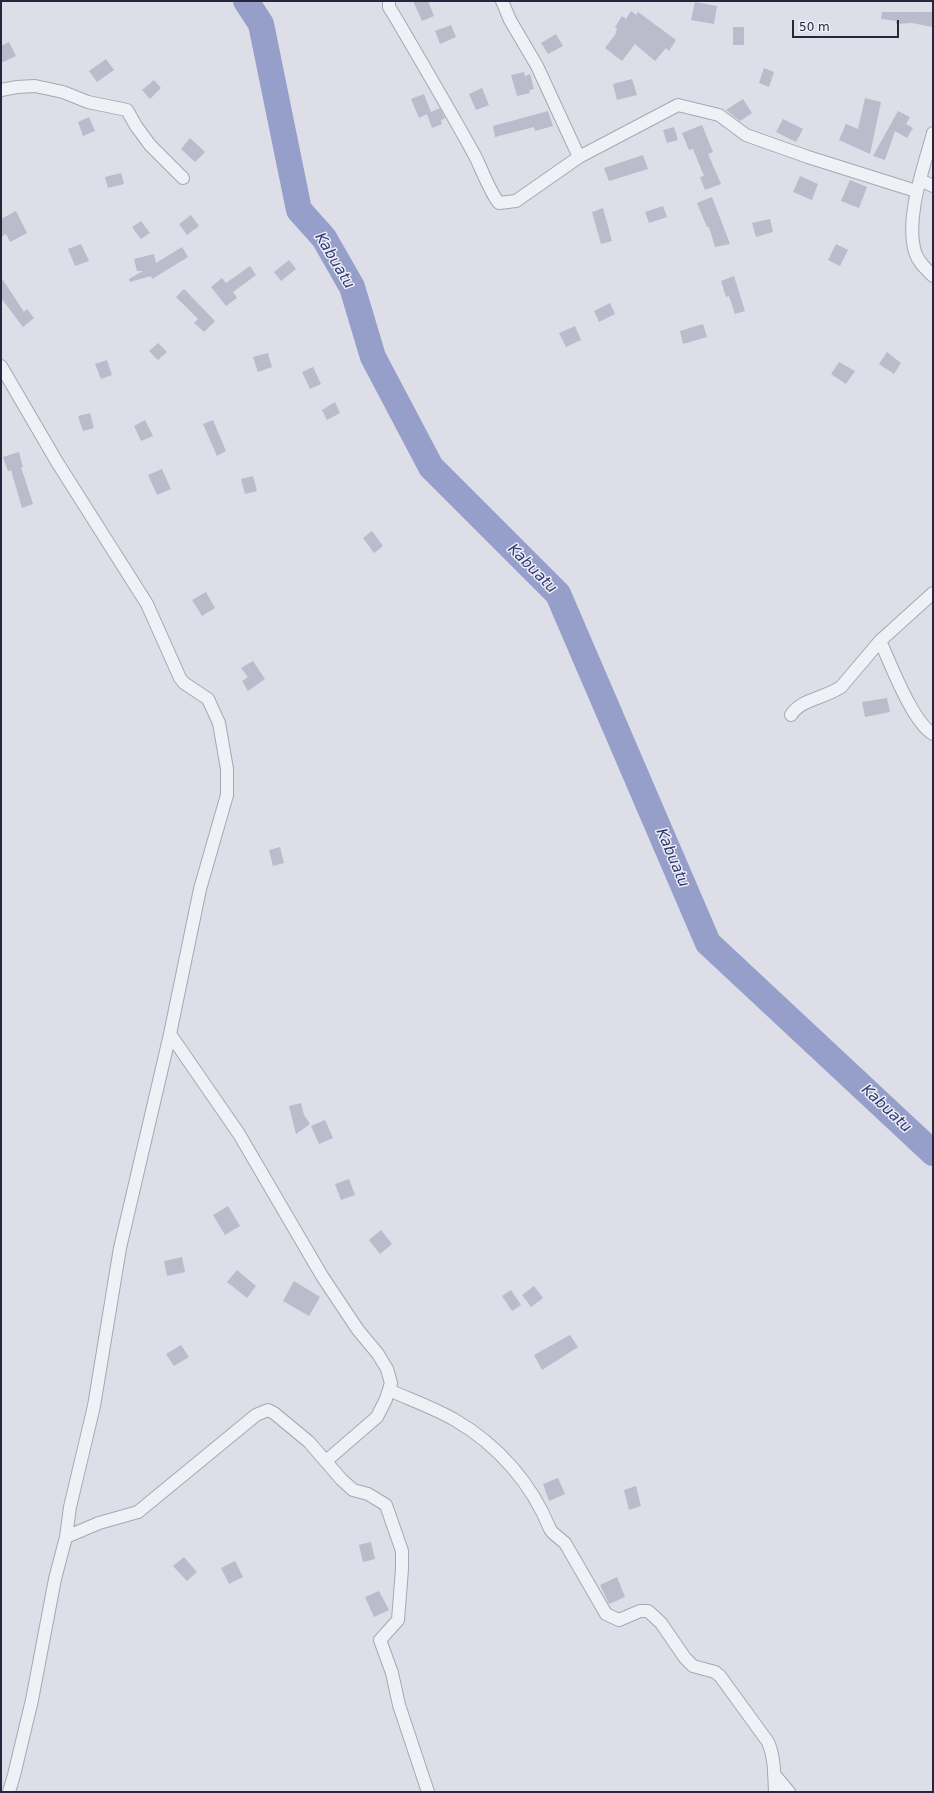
<!DOCTYPE html>
<style>
body{margin:0}
#map{position:relative;width:934px;height:1793px;overflow:hidden;background:#dddee8;font-family:"DejaVu Sans",sans-serif}
canvas{display:block}
.frame{position:absolute;inset:0;border:2px solid #26273f;pointer-events:none}
.scale{position:absolute;left:792px;top:20px;width:107px;height:18px;box-sizing:border-box;border:2px solid #26273f;border-top:0;padding-left:5px;font-size:12px;line-height:14px;white-space:nowrap;color:#26273f;-webkit-text-stroke:3px #edeef6;paint-order:stroke}
</style>
<div id="map">
<canvas width="934" height="1793"></canvas>
<div class="frame"></div>
<div class="scale">50 m</div>
</div>
<script>
const ctx = document.querySelector('canvas').getContext('2d');
ctx.lineJoin = 'round';
function strokePath(path, color, width, dash) {
  ctx.strokeStyle = color;
  ctx.lineWidth = width;
  ctx.lineCap = dash ? 'butt' : 'round';
  ctx.setLineDash(dash || []);
  ctx.stroke(path);
}
function fillPath(path, color) {
  ctx.fillStyle = color;
  ctx.fill(path, 'evenodd');
}
function label(font, color, halo, rows, align = 'center') {
  ctx.font = font + ' "DejaVu Sans",sans-serif';
  ctx.lineWidth = 3;
  ctx.setLineDash([]);
  ctx.textBaseline = 'middle';
  ctx.strokeStyle = halo;
  ctx.fillStyle = color;
  for (const [text, x, y, turn = 0] of rows) {
    ctx.save();
    ctx.translate(x, y);
    ctx.rotate((+turn || 0) * Math.PI / 180);
    ctx.textAlign = isNaN(turn) ? turn : align;
    if (halo) ctx.strokeText(text, 0, 0);
    ctx.fillText(text, 0, 0);
    ctx.restore();
  }
}
strokePath(new Path2D(`
 M246 1 261 24 299 210 324 238 352 287 373 357 431 467 558 594 708 943 933 1153`), '#969fca', 26);
fillPath(new Path2D(`
 M413 1H428L434 16 422 21Z
 M695 2 717 6 714 24 691 20Z
 M631 11 636 15 638 12 676 40 669 51 666 48 655 61 635 44 622 61 605 48 615 35 617 29 615 27 622 16 626 19Z
 M882 12H933V27L912 23 896 24V21L881 19Z
 M451 25 456 37 440 44 435 31Z
 M733 27H744V45H733Z
 M556 34 563 46 548 54 541 43Z
 M9 42 16 56 1 63V46Z
 M106 59 114 70 97 82 89 71Z
 M764 68 774 72 769 87 759 83Z
 M524 72 525 76 530 74 534 89 529 90 530 93 517 96 511 75Z
 M632 79 637 95 617 100 613 84Z
 M154 80 161 88 150 99 142 90Z
 M482 88 489 105 476 110 469 94Z
 M424 94 431 112 440 108 445 118 441 120 442 124 432 128 427 114 419 118 411 99Z
 M865 98 881 102 870 154 839 140 846 124 858 129Z
 M743 99 752 113 740 121 726 110Z
 M548 111 553 126 535 131 534 127 495 137 493 126Z
 M898 111 910 117 906 124 913 128 907 138 895 131 885 160 873 156Z
 M89 117 95 131 83 136 78 122Z
 M783 119 803 129 796 142 776 132Z
 M702 125 713 152 708 154 721 184 705 190 700 177 704 176 693 149 689 150 682 133Z
 M674 127 678 140 667 143 663 130Z
 M190 138 205 152 195 162 181 149Z
 M643 155 648 169 609 181 604 168Z
 M121 173 124 184 108 188 105 177Z
 M800 176 818 184 812 200 793 192Z
 M850 180 867 187 859 208 841 201Z
 M712 197 730 244 715 247 709 227H707L697 203Z
 M663 206 667 217 649 223 645 212Z
 M603 208 612 241 601 244 592 212Z
 M16 211 27 233 10 242 6 234 1 237V219Z
 M191 215 199 226 187 235 179 224Z
 M770 219 773 232 756 237 752 223Z
 M141 221 150 233 141 239 132 227Z
 M81 244 89 261 75 266 68 249Z
 M836 244 848 250 840 266 828 260Z
 M182 247 188 257 152 279 151 276 130 282 129 279 143 271H137L134 259 154 254 156 263Z
 M289 260 296 269 281 281 274 272Z
 M250 266 256 275 233 292 237 298 226 306 211 287 222 278 226 283Z
 M734 276 745 311 735 314 729 296 726 297 721 281Z
 M1 277 24 312 27 309 34 318 23 327 1 298Z
 M184 289 215 321 204 332 194 323 198 319 176 297Z
 M610 303 615 314 599 322 594 311Z
 M703 324 707 337 683 344 680 331Z
 M575 326 581 340 566 347 559 333Z
 M158 343 167 352 158 360 149 351Z
 M887 352 901 363 894 374 879 364Z
 M268 353 272 367 258 372 253 357Z
 M107 360 112 375 101 379 95 364Z
 M839 362 855 371 846 384 831 374Z
 M313 367 321 384 310 389 302 372Z
 M335 402 340 413 327 420 322 410Z
 M90 413 94 428 83 431 78 416Z
 M145 420 153 436 141 441 134 426Z
 M213 420 226 451 217 456 203 424Z
 M19 452 23 467H21L33 504 22 508 11 470 8 471 3 457Z
 M162 469 171 489 157 495 148 475Z
 M253 476 257 491 245 494 241 479Z
 M372 531 383 546 374 553 363 538Z
 M206 592 215 608 202 616 192 600Z
 M253 661 265 679 248 691 242 681 248 677 241 668Z
 M887 698 890 712 865 717 862 702Z
 M280 847 284 863 273 866 269 850Z
 M301 1103 304 1115 310 1124 296 1134 289 1106Z
 M325 1120 333 1138 319 1144 311 1126Z
 M349 1179 355 1195 341 1200 335 1184Z
 M228 1206 240 1226 225 1235 213 1215Z
 M381 1230 392 1244 380 1254 369 1240Z
 M182 1257 185 1272 167 1276 164 1261Z
 M237 1270 256 1286 247 1298 227 1282Z
 M294 1281 320 1297 309 1316 283 1301Z
 M534 1286 543 1298 531 1307 522 1295Z
 M511 1290 521 1305 512 1311 502 1296Z
 M570 1335 578 1347 542 1370 534 1355Z
 M181 1345 189 1357 174 1366 166 1354Z
 M558 1478 565 1494 549 1501 543 1484Z
 M636 1486 641 1506 629 1510 624 1490Z
 M371 1542 375 1559 363 1562 359 1545Z
 M184 1557 197 1572 187 1581 173 1566Z
 M235 1561 243 1577 229 1584 221 1568Z
 M617 1577 625 1597 609 1604 600 1585Z
 M379 1591 389 1610 374 1617 365 1597Z`), '#babbcb');
const street = new Path2D(`
 M389 1V7L394 15C421 61 448 107 474 154 481 167 490 193 499 203L516 201 579 157 678 105 719 115 746 135 808 157 916 191
 M502 1 510 20 537 66 579 157
 M1 90 17 87 35 86 63 92 88 102 127 110 136 126 150 145 183 178
 M933 133C924 167 905 217 915 252 918 262 926 269 933 276
 M920 180 933 186
 M1 366 57 462 147 604 180 678 184 683 208 699 219 723 227 769V795L200 889 170 1034 120 1248 94 1406 70 1507 66 1537 55 1579 32 1700 14 1775 9 1792
 M880 641C891 664 912 722 933 734
 M791 715C801 699 825 698 841 687L880 641 933 593
 M170 1034 239 1134 322 1276 358 1330 378 1354 387 1369 391 1383 386 1399 377 1417 326 1461
 M389 1390C411 1400 434 1408 455 1420 498 1445 532 1484 550 1529L553 1533 565 1543 606 1614 619 1620 640 1611H648L661 1623 685 1658 693 1666 715 1672 720 1676 768 1742C775 1758 774 1775 775 1792
 M66 1537 99 1523 138 1512 256 1415 268 1410 274 1413 309 1442 341 1479 353 1490 368 1494 386 1505 402 1551V1569L398 1620 380 1640 392 1673 399 1705 428 1792
 M774 1774 789 1792`);
strokePath(street, '#a6a7b5', 14);
strokePath(street, '#f0f1f6', 12);
label('italic 15px', '#2f3875', '#edeef6', [
 ["Kabuatu",334,261,59],
 ["Kabuatu",532,569,45],
 ["Kabuatu",672,858,67],
 ["Kabuatu",886,1109,43]
]);
</script>
